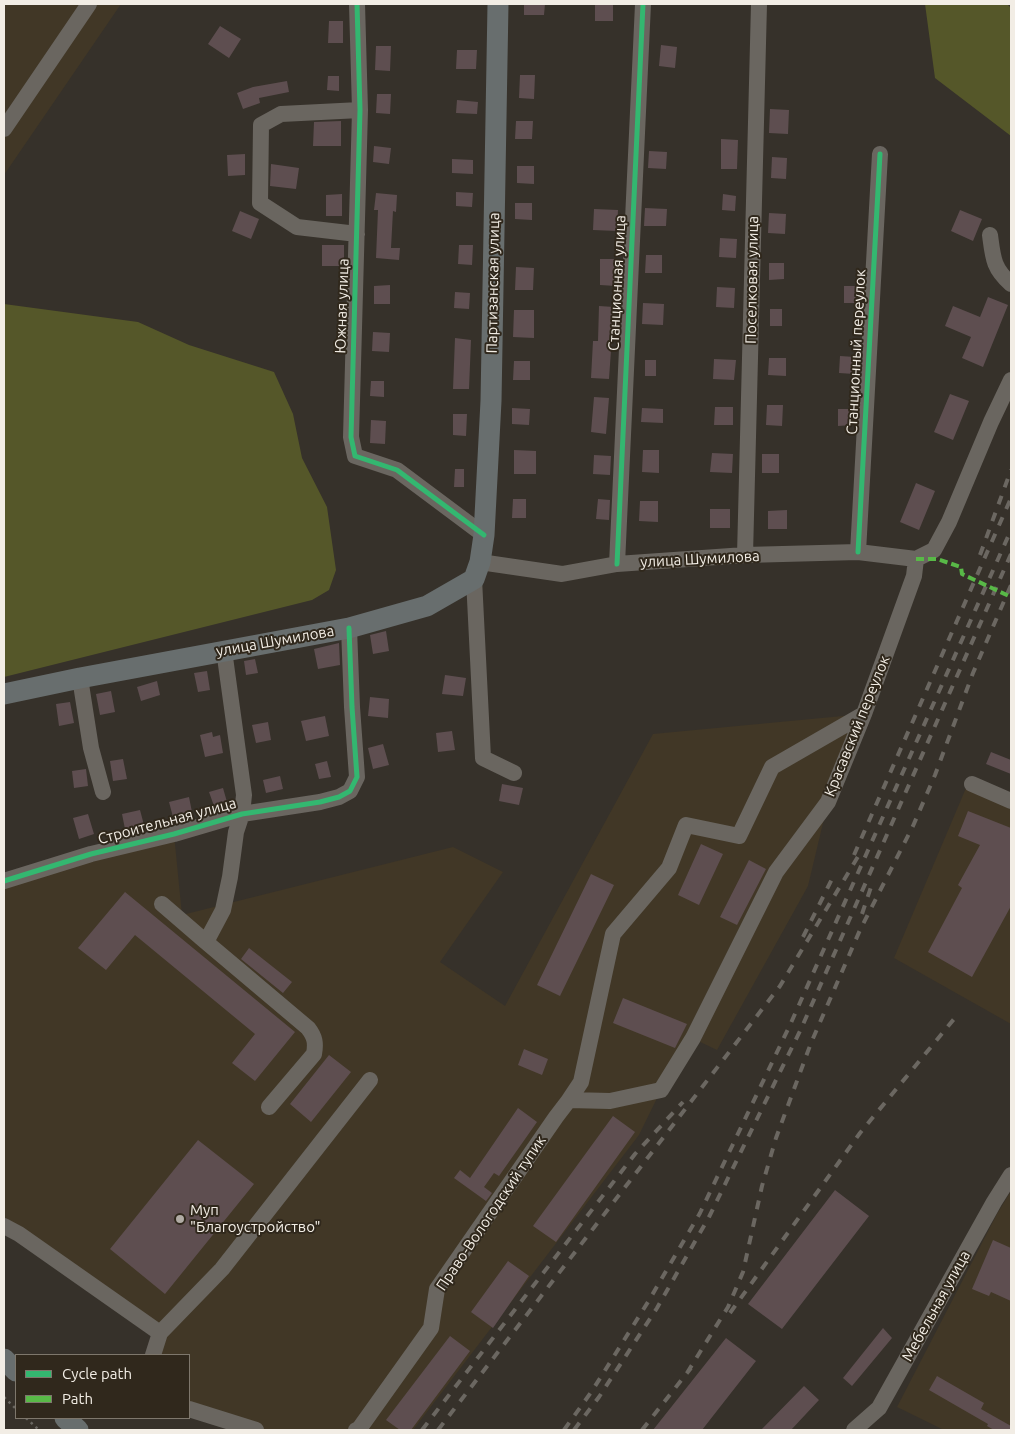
<!DOCTYPE html>
<meta charset="utf-8">
<style>
body{margin:0}
#map{position:relative;width:1015px;height:1434px;overflow:hidden;background:#36312a;font-family:Ubuntu,sans-serif}
canvas{display:block}
.frame{position:absolute;inset:0;border:5px solid #f2ede5;pointer-events:none}
.legend{position:absolute;left:15px;top:1354px;width:175px;height:65px;box-sizing:border-box;background:#30281c;border:1px solid #7e776c;margin:0;padding:6px 9px;list-style:none;font-size:15px;color:#f2ede5}
.legend li{display:flex;align-items:center;gap:10px;height:25px}
.legend b{width:25px;border:1px solid #7e776c}
</style>
<div id="map">
<canvas width="1015" height="1434"></canvas>
<div class="frame"></div>
<ul class="legend">
<li><b style="height:6px;background:#33b770"></b>Cycle path</li>
<li><b style="height:6px;background:#58b947"></b>Path</li>
</ul>
</div>
<script>
const ctx = document.querySelector('canvas').getContext('2d');
ctx.lineJoin = 'round';
function fillPath(path, color) {
  ctx.fillStyle = color;
  ctx.fill(path, 'evenodd');
}
function strokePath(path, color, width, dash) {
  ctx.strokeStyle = color;
  ctx.lineWidth = width;
  ctx.lineCap = dash ? 'butt' : 'round';
  ctx.setLineDash(dash || []);
  ctx.stroke(path);
}
function label(font, color, halo, rows, align = 'center') {
  ctx.font = font + ' Ubuntu,sans-serif';
  ctx.lineWidth = 4;
  ctx.setLineDash([]);
  ctx.textBaseline = 'middle';
  ctx.strokeStyle = halo;
  ctx.fillStyle = color;
  for (const [text, x, y, turn = 0] of rows) {
    ctx.save();
    ctx.translate(x, y);
    ctx.rotate((+turn || 0) * Math.PI / 180);
    ctx.textAlign = isNaN(turn) ? turn : align;
    if (halo) ctx.strokeText(text, 0, 0);
    ctx.fillText(text, 0, 0);
    ctx.restore();
  }
}
fillPath(new Path2D(`
 M4 4H121L4 175Z
 M864 714 828 802 808 886 717 1050 694 1039 661 1090 639 1135 413 1430H257L189 1409V1355H153L159 1333 4 1226V881L174 834 182 915 453 847 503 872 440 962 505 1006 653 734Z
 M966 788 1011 807V1024L894 958Z
 M1011 1191V1430H944L897 1407 997 1214Z`), '#413726');
fillPath(new Path2D(`
 M925 4H1007L1011 8V136L935 78Z
 M4 304 138 322 189 345 274 372 293 414 302 458 327 507 336 570 329 590 312 600 4 677Z`), '#555729');
fillPath(new Path2D(`
 M524 4H545L544 15H524Z
 M595 4H613V21H595Z
 M329 21H343V43H328Z
 M220 26 241 39 229 58 208 44Z
 M661 45 677 47 675 68 659 66Z
 M376 46H391L390 71 375 70Z
 M457 50H477L476 69H456Z
 M520 75H535L534 99 519 98Z
 M328 76H339V91L327 90Z
 M287 81 289 92 259 98 260 103 243 109 237 93 253 87Z
 M377 94H391L390 114 376 113Z
 M457 100 478 102 477 114 456 113Z
 M770 109 789 110 788 134 769 133Z
 M341 121V146H313L314 122Z
 M516 121H533L532 139H515Z
 M721 139 738 140 737 169H721Z
 M374 146 391 148 389 164 373 162Z
 M649 151 667 152 666 169 648 168Z
 M245 154V175L228 176 227 155Z
 M772 157 787 158 786 179 771 178Z
 M452 159 473 160V174L452 173Z
 M271 164 299 168 296 189 270 186Z
 M517 166H534V184L517 183Z
 M456 192 473 193 472 207 456 206Z
 M376 193 397 195 396 212 393 211 391 248H400L399 260 376 258 378 210H374Z
 M342 194V216H326V195Z
 M723 194 736 196 735 211 722 210Z
 M515 203H532V220L515 219Z
 M645 208 667 209 666 226H644Z
 M594 209 618 210 617 231 593 230Z
 M960 210 982 219 973 241 951 231Z
 M240 211 259 219 251 239 232 231Z
 M769 213 786 214 785 234 768 233Z
 M720 238 737 239 736 258 719 257Z
 M322 245H344V266H322Z
 M459 245H473L472 265 458 264Z
 M646 255H662V273H645Z
 M600 259H617L616 286 600 285Z
 M769 263H784V279L769 280Z
 M516 267 534 268 533 290H515Z
 M390 285V304H374V286Z
 M844 286H859V303H844Z
 M717 287 735 288 734 308 716 307Z
 M455 292 470 293 469 309 454 308Z
 M988 297 1008 305 983 367 962 358 971 337 945 326 953 306 980 317Z
 M643 303 664 304 663 325 642 324Z
 M599 306 614 307 609 379 591 378 593 341H598Z
 M770 309H782V326H770Z
 M514 310H534V338L513 337Z
 M373 332 390 333 389 352 372 351Z
 M455 338 471 340 469 389H453Z
 M840 356 855 357 854 374 839 373Z
 M769 358H786V376L768 375Z
 M714 359 736 360 734 380 713 379Z
 M645 360H656V376H645Z
 M514 361H530V380H513Z
 M371 381H384V397L370 396Z
 M950 394 969 401 953 440 934 432Z
 M594 397 609 398 606 434 591 432Z
 M767 405H783L782 426 766 425Z
 M715 407H733V425H714Z
 M512 408 530 409 529 425 512 424Z
 M642 408 663 409V423L641 422Z
 M838 409H852V425L838 426Z
 M453 414H467L466 436 453 435Z
 M371 420 386 421 385 444 370 443Z
 M514 450 536 451V474H514Z
 M643 450H659V473L642 472Z
 M712 453 733 454 732 473 710 472Z
 M762 454H779V473H762Z
 M594 455 611 456 610 475 593 474Z
 M455 469H464V487H454Z
 M916 483 935 491 919 530 900 522Z
 M513 499H526V518H512Z
 M598 499 610 500 609 520 596 519Z
 M640 501H658V522L639 521Z
 M710 509H730V528H710Z
 M787 510V529H768V511Z
 M386 631 389 651 373 654 370 635Z
 M339 643 340 665 318 669 314 649Z
 M255 659 258 673 246 675 244 661Z
 M207 671 210 690 198 692 194 673Z
 M445 675 466 678 463 696 442 694Z
 M157 681 160 695 141 701 137 687Z
 M111 691 115 712 100 715 96 694Z
 M370 697 389 699 388 718 368 716Z
 M70 702 74 723 59 726 56 704Z
 M325 716 329 736 306 741 301 721Z
 M268 722 271 740 256 743 252 725Z
 M452 731 455 750 438 752 436 733Z
 M212 732 213 737 220 735 223 753 205 757 200 735Z
 M383 744 389 765 373 769 368 748Z
 M991 752 1011 760V774L986 764Z
 M123 759 127 779 113 781 110 761Z
 M327 761 331 777 319 779 315 764Z
 M86 769 88 786 74 788 72 771Z
 M280 776 283 789 266 793 263 780Z
 M502 784 523 788 519 805 499 801Z
 M223 788 227 802 214 806 209 792Z
 M189 797 192 812 173 817 169 802Z
 M140 810 144 825 125 829 122 814Z
 M968 811 1011 828V906L972 977 928 952 962 888 958 885 980 845 958 836Z
 M88 814 94 834 79 839 73 818Z
 M701 844 723 854 699 905 678 895Z
 M749 860 766 869 737 925 720 917Z
 M591 874 614 885 560 996 537 985Z
 M125 892 295 1032 255 1081 232 1063 255 1034 135 935 106 970 78 948Z
 M249 948 292 982 283 993 241 959Z
 M623 998 687 1024 675 1048 613 1023Z
 M524 1049 548 1059 542 1075 518 1065Z
 M329 1055 351 1072 311 1122 290 1104Z
 M518 1108 537 1122 499 1176 494 1173 484 1187 492 1193 486 1201 454 1178 460 1170 470 1178Z
 M613 1116 635 1132 556 1242 533 1226Z
 M198 1140 254 1184 165 1294 110 1249Z
 M835 1190 869 1216 782 1329 748 1304Z
 M993 1240 1011 1248V1301L991 1292 989 1296 972 1289Z
 M508 1261 529 1276 493 1328 471 1312Z
 M883 1328 892 1338 852 1386 843 1378Z
 M450 1336 470 1351 411 1430H400L386 1420Z
 M726 1338 756 1361 702 1430H653Z
 M937 1376 984 1403 981 1409 1011 1426V1430H994L987 1426 988 1424 929 1390Z
 M804 1386 819 1400 791 1430H761Z`), '#5e4e50');
strokePath(new Path2D(`
 M4 1397 16 1409
 M26 1418 39 1430`), '#6a6761', 2.5, [2.5, 4]);
strokePath(new Path2D(`
 M357 4 360 110 351 437 355 456 397 470 484 535
 M4 129 89 4
 M357 234 297 227 260 203 261 125 281 114 360 110
 M990 235C993 258 993 268 1011 284
 M858 552 880 154
 M745 555 759 4
 M480 562 562 574 617 564 745 555 858 552 916 559
 M617 564 643 4
 M474 579 483 758 514 773
 M224 650 244 795 242 814 236 832 230 877 223 910 206 942 308 1028C315 1037 316 1043 314 1054L269 1107
 M80 678 91 748 103 792
 M972 784 1011 801
 M4 881 91 854 174 834 242 814 320 802 339 797 350 791 357 777 352 707 349 628
 M162 904 206 942
 M569 1100 581 1082 613 934 669 868 686 825 739 836 772 767 864 714
 M4 1226 19 1234 160 1333
 M153 1355 160 1333 222 1269 370 1080
 M189 1409 256 1430
 M356 1430 359 1429 431 1328 437 1289 556 1117 569 1100 610 1101 661 1090 693 1038 776 872 828 802 864 714 914 576 916 559 934 550 949 522 991 422 1011 380
 M854 1430 879 1408 994 1202 1011 1175`), '#6a6660', 16);
strokePath(new Path2D(`
 M4 694 80 678 349 628 427 606 474 579 480 562 484 535 491 401 498 4
 M4 1359 16 1371
 M65 1418 78 1430`), '#686e6e', 21);
strokePath(new Path2D(`
 M980 555 1011 470
 M854 855 1011 498
 M862 914 873 881
 M803 937 832 879
 M730 1313 860 1133 959 1013
 M687 1373 728 1307 743 1272 762 1186 776 1138 811 1043 860 930 913 826 935 775 973 673 1011 585
 M422 1430 635 1154 683 1102
 M438 1430 780 986 862 850
 M564 1430 592 1391 648 1302 700 1213 790 1025 1011 530
 M574 1430 599 1397 657 1308 709 1217 801 1029 1011 554
 M642 1430 691 1368`), '#6b6761', 4, [9, 9]);
strokePath(new Path2D(`
 M916 559H937L961 567 962 574 1011 597`), '#58b947', 4, [8, 4]);
strokePath(new Path2D(`
 M357 4 360 110 351 437 355 456 397 470 484 535
 M858 552 880 154
 M617 564 643 4
 M4 881 91 854 174 834 242 814 320 802 339 797 350 791 357 777 352 707 349 628`), '#33b770', 5);
for (const [x, y, r, color] of [
 [180,1219,5,"#b0aba4"]
]) {
  const dot = new Path2D();
  dot.arc(x, y, r, 0, 2 * Math.PI);
  ctx.fillStyle = color;
  ctx.fill(dot);
  strokePath(dot, '#30281c', 2);
}
label('15px', '#f2ede5', '#30281c', [
 ["Поселковая улица",752,280,-89],
 ["Партизанская улица",493,283,-89],
 ["Станционная улица",617,283,-87],
 ["Южная улица",342,306,-88],
 ["Станционный переулок",856,352,-87],
 ["улица Шумилова",700,559,-3],
 ["улица Шумилова",275,641,-10],
 ["Красавский переулок",857,726,-68],
 ["Строительная улица",167,821,-15],
 ["Право-Вологодский тупик",491,1213,-56],
 ["Мебельная улица",936,1306,-61]
]);
label('15px', '#f2ede5', '#30281c', [
 ["Муп",190,1210],
 ["\"Благоустройство\"",190,1227]
], 'left');
</script>
